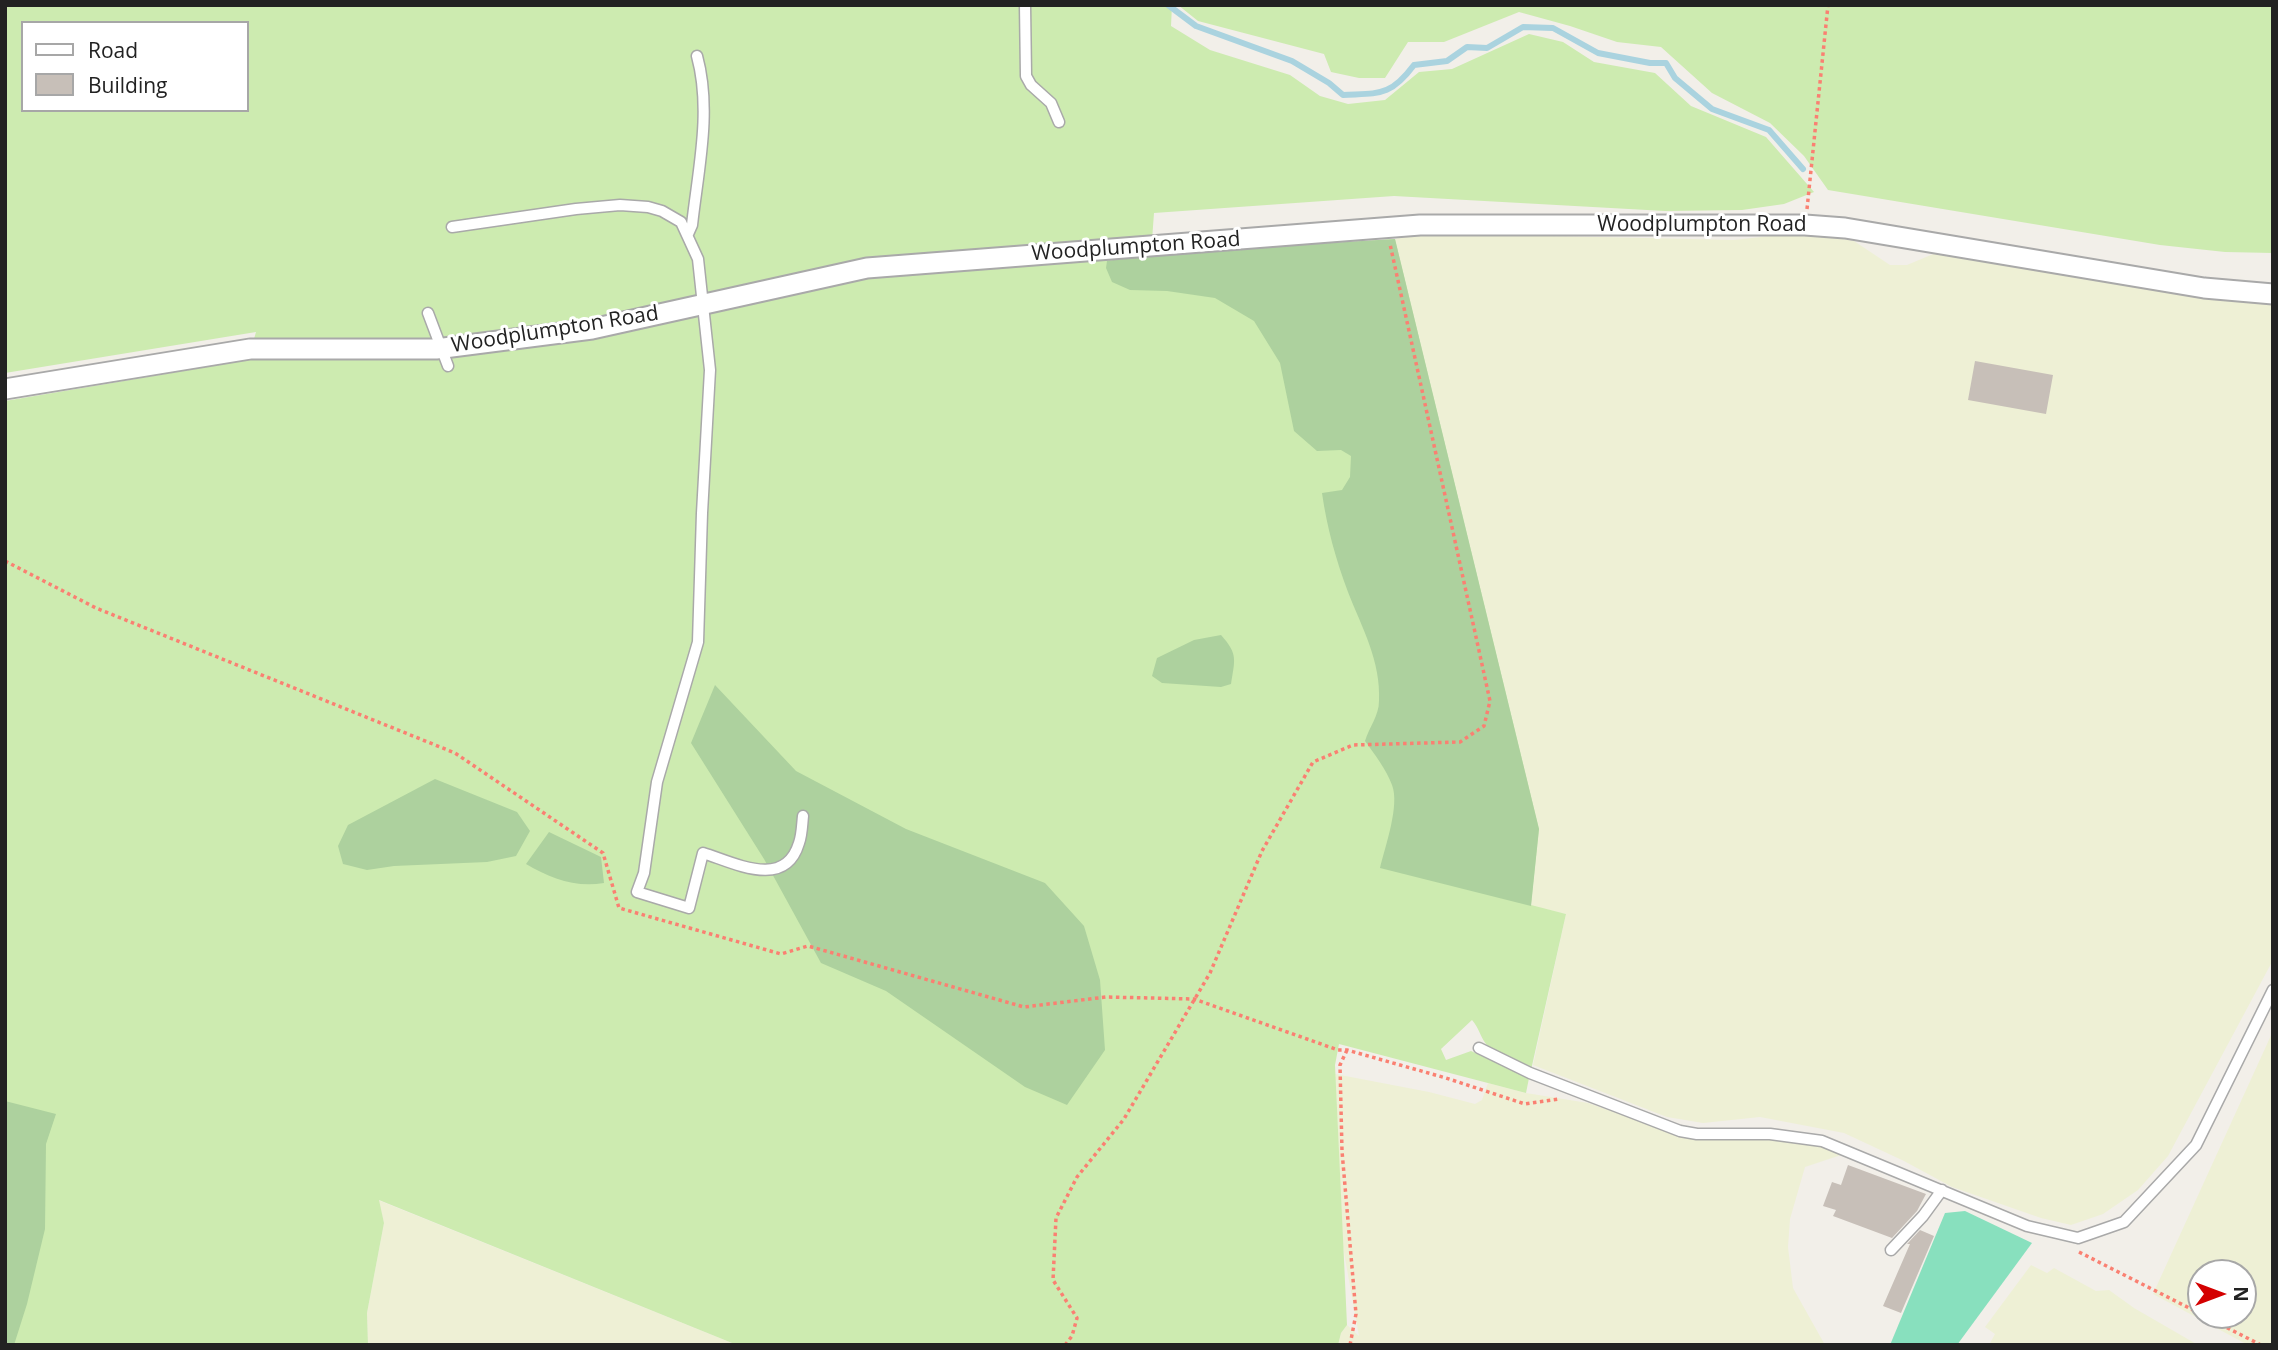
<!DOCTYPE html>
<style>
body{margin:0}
#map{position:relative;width:2278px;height:1350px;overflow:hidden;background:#f2efe9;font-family:"Open Sans",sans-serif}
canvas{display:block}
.frame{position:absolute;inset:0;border:7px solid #222;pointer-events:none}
.legend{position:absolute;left:21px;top:21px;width:228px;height:91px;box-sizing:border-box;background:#fff;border:2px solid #a7a7a7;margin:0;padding:9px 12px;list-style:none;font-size:21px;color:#222}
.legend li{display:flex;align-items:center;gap:14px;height:35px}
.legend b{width:35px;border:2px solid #a7a7a7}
.north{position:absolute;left:2187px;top:1259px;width:70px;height:70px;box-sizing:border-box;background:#fff;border:2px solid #a7a7a7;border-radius:50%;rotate:90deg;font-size:19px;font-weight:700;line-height:28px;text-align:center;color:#222}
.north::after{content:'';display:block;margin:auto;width:24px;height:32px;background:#d40000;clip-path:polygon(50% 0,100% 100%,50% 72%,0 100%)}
</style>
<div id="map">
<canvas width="2278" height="1350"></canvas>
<div class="frame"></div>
<ul class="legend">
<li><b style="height:9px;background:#fff"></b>Road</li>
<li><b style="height:19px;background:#c7bfb8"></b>Building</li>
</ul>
<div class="north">N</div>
</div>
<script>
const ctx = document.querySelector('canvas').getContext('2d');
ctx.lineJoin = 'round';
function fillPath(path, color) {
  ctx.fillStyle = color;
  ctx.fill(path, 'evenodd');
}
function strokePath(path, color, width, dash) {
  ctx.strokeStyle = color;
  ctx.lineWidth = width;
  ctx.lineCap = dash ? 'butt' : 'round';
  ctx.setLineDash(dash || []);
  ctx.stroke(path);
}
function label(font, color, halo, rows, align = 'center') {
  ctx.font = font + ' "Open Sans",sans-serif';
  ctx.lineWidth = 6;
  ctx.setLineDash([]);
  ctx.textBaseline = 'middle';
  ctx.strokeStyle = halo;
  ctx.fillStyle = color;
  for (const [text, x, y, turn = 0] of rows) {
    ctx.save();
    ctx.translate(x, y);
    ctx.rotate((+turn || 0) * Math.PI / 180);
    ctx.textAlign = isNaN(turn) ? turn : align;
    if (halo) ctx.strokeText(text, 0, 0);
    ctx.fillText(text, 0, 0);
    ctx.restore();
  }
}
fillPath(new Path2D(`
 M1417 233 1734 240 1779 235 1827 236 1854 241 1890 265H1907L1938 252 2273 305V960L2168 1156 2138 1190 2103 1214 2071 1225 2041 1218 1952 1187 1904 1161 1844 1133 1760 1117 1703 1123 1667 1117 1533 1065 1566 914 1531 906 1539 829 1395 239Z
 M2273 1031V1345H2248L2153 1294ZM2201 1273H2243V1315H2201Z
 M1335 1074 1429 1092 1475 1104 1482 1100 1488 1083 1526 1093 1588 1103 1675 1133 1697 1137 1775 1139 1814 1143 1847 1153 1805 1167 1790 1219 1788 1247 1793 1288 1825 1345H1338L1341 1333 1347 1325 1359 1336 1343 1247Z
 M378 1200 737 1345H368L367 1313 384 1223Z
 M2031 1265 2047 1273 2054 1268 2096 1291 2109 1290 2134 1308 2198 1345H1989L1995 1334 1985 1327Z`), '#eef0d5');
fillPath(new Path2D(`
 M5 5H1172L1171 26 1210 50 1290 75 1320 96 1348 104 1385 100 1419 72 1452 69 1529 34 1563 42 1594 62 1655 73 1691 106 1766 137 1814 192 1784 204 1742 210 1665 211 1394 196 1154 213 1151 254 1395 239 1539 829 1531 905 1566 914 1531 1070C1518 1063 1495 1056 1486 1044 1480 1036 1479 1028 1472 1020L1441 1049 1446 1060 1471 1051 1529 1078 1526 1093 1339 1044 1335 1065 1347 1325 1341 1333 1338 1345H737L379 1200 384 1223 367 1313 368 1345H5V401L248 360 256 332 5 373ZM23 23H247V110H23Z
 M1178 5H2273V253L2225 252 2160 245 1828 190 1804 156 1770 123 1712 93 1661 47 1617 42 1570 26 1519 12 1444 42H1408L1385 78H1359L1331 72 1324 54 1198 21Z`), '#cdebb0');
fillPath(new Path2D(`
 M1395 239 1539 829 1531 906 1380 868C1385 847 1400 805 1392 785 1386 769 1375 755 1365 741 1369 727 1379 716 1379 701 1381 661 1362 628 1348 592 1336 560 1327 528 1322 493L1342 490 1350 477 1351 456 1341 450 1317 451 1294 431 1280 363 1254 321 1215 298 1167 291 1130 290 1112 282 1106 268 1107 261 1150 254Z
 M1221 635C1238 654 1235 659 1231 684L1221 687 1162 683 1152 676 1157 658 1194 640Z
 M715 685 796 771 906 829 1045 883 1084 926 1100 980 1105 1050 1067 1105 1025 1087 886 991 821 963 764 859 691 743Z
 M435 779 517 812 530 831 516 856 487 862 394 866 367 870 343 864 338 846 348 825Z
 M549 832 601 857 604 883C575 888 550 878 526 864Z
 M5 1101 56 1114 46 1144 45 1229 27 1304 14 1345H5Z`), '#add19e');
fillPath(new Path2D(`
 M1965 1211 2032 1243 1957 1345H1890L1945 1213Z`), '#88e0be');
strokePath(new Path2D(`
 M1168 5 1196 26 1292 61 1329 83 1343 95C1379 93 1390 97 1414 65L1447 61 1467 47 1487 48 1523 27 1553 28 1598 53 1650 63H1666L1675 78 1712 109 1769 130 1803 169`), '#aad3df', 6);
fillPath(new Path2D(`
 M1975 361 2053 375 2046 414 1968 400Z
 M1848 1165 1926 1194 1917 1211 1892 1238 1833 1216 1836 1210 1823 1206 1832 1182 1841 1185Z
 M1920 1230 1934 1236 1901 1313 1883 1306 1910 1244H1907Z`), '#c7bfb8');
const service = new Path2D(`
 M1025 5 1026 76 1031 85 1051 103 1059 122
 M452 227 576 209 620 205 648 207 662 211 681 222 698 259 710 370 702 513 698 642 657 782 644 873 637 892 689 908 703 853C735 863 785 890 799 843 802 835 802 825 803 816
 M688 234 692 225C698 170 712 111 697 56
 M428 313 448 366
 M1479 1048 1530 1073 1680 1131 1697 1134H1770L1822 1141 2027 1226 2078 1238 2124 1222 2196 1145 2273 990
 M1891 1250 1923 1216 1942 1190`);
const minor = new Path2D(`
 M5 389 250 349H436L592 329 867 268 1420 225H1805L1845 228 2204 288 2273 294`);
strokePath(service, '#a9a9a9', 13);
strokePath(minor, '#a9a9a9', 23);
strokePath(new Path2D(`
 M1807 209 1828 5
 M5 561 96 608 455 753 603 853 619 908 781 954 808 946 1024 1007 1106 997 1194 999 1338 1050H1347L1446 1078 1525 1104 1559 1099
 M1347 1050 1340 1065 1342 1151 1356 1314 1350 1345
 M2079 1252 2201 1314
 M2202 1315 2261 1345
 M1065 1345 1072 1336 1077 1318 1053 1280 1056 1218 1077 1177 1124 1119 1210 973 1262 851 1313 762 1353 745 1460 742 1484 726 1490 701 1390 244`), '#fa8072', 3.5, [3.5, 3.5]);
strokePath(service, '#fff', 10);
strokePath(minor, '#fff', 19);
label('21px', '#222', '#fff', [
 ["Woodplumpton Road",1702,225],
 ["Woodplumpton Road",1136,247,-4],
 ["Woodplumpton Road",555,330,-9]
]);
</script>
